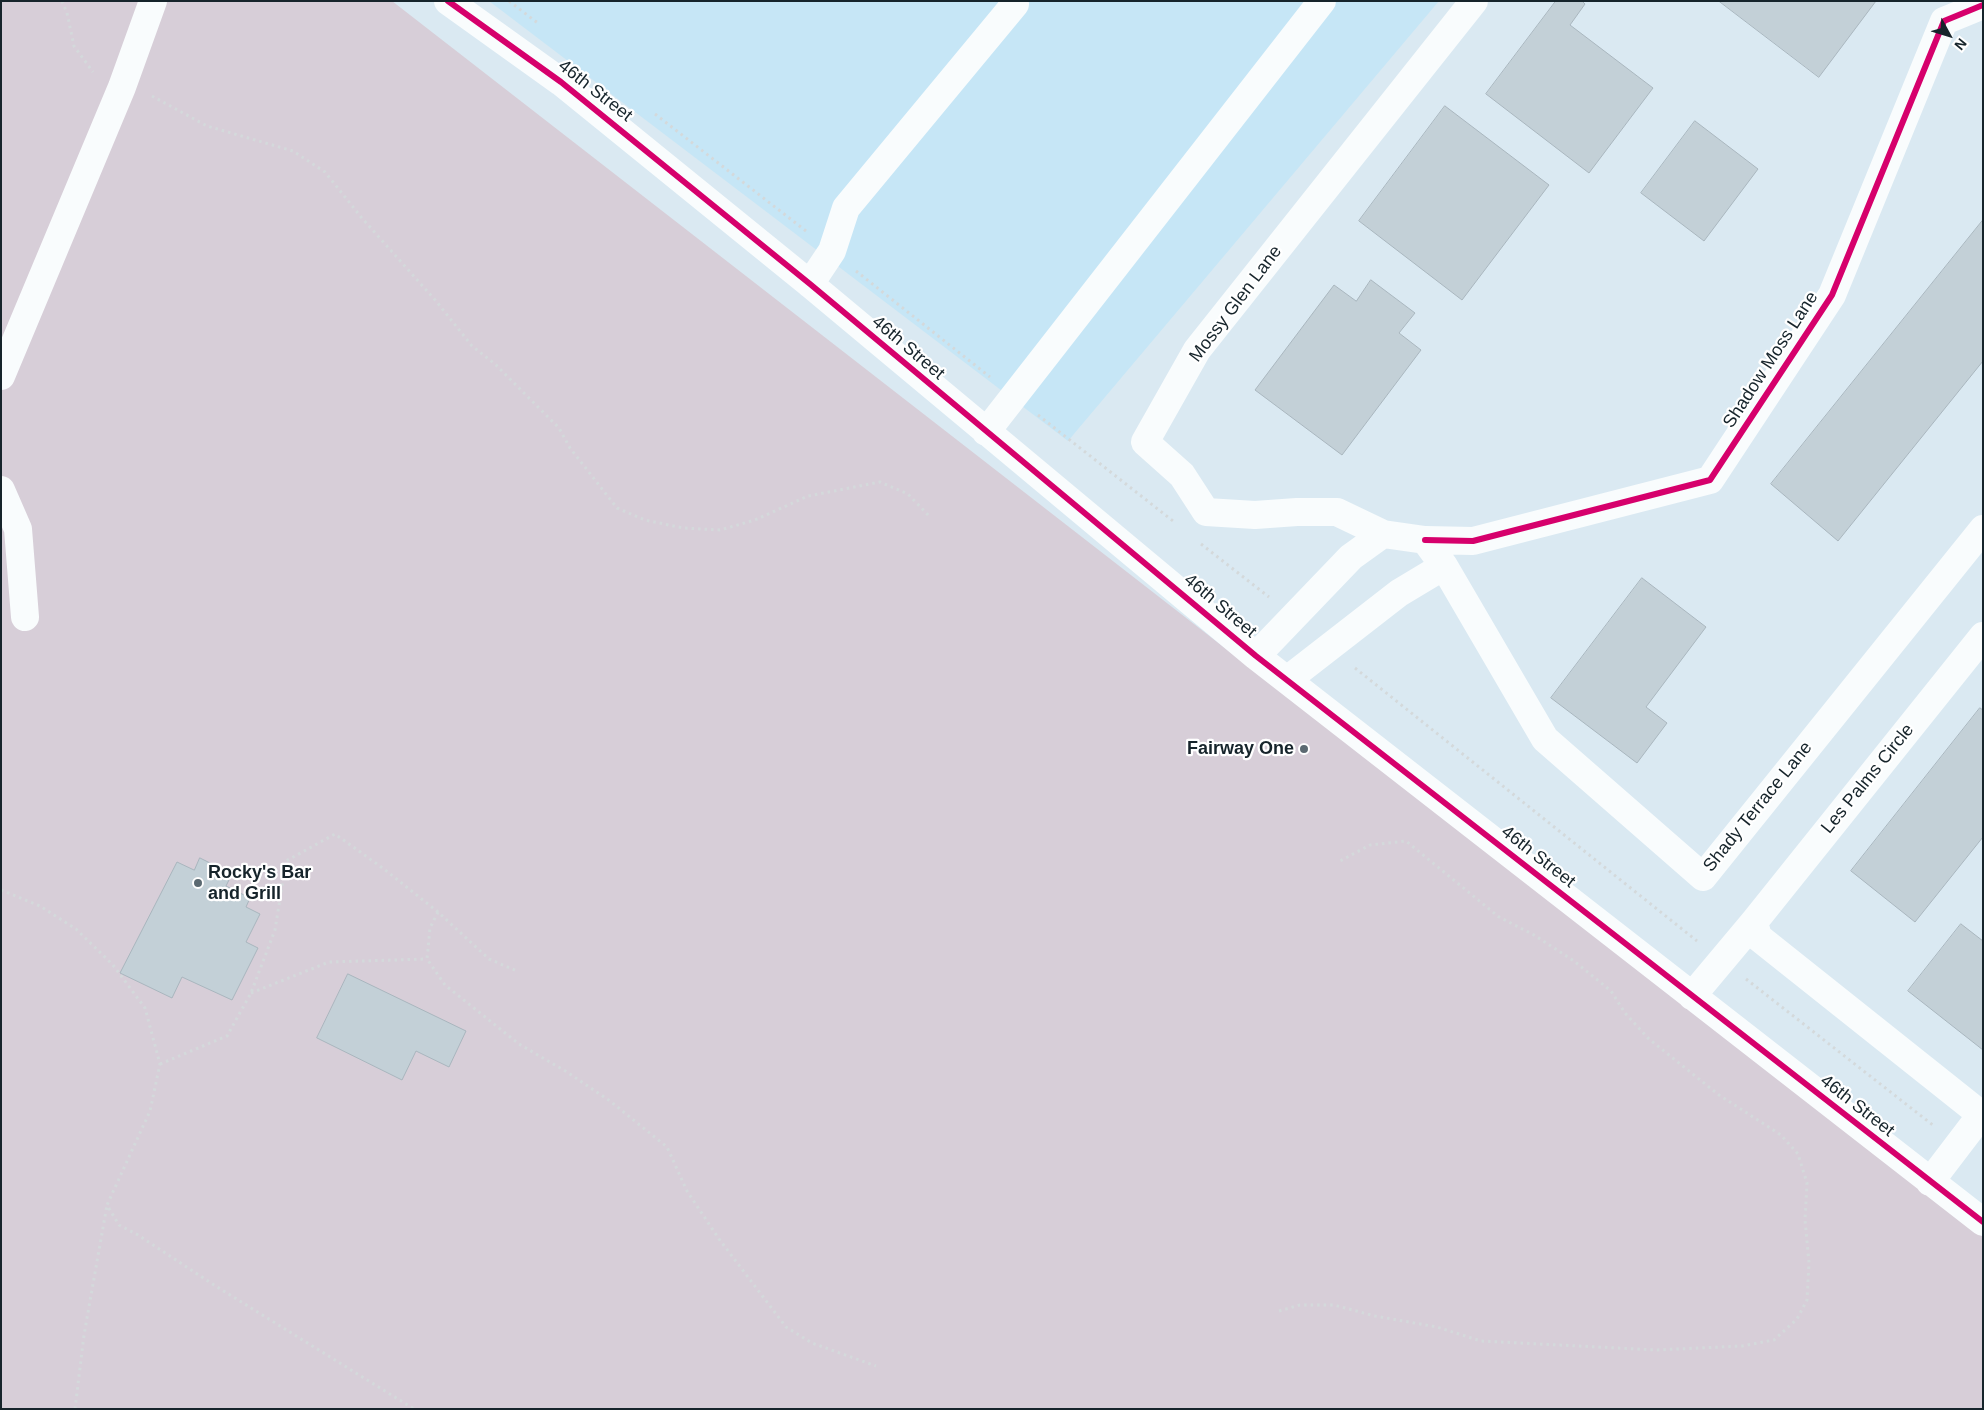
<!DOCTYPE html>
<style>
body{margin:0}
#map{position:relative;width:1984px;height:1410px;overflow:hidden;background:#dae9f2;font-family:Arial,sans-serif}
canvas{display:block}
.frame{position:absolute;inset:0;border:2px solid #16242b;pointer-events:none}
.north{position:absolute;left:1924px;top:10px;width:50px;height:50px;-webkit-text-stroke:4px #fff;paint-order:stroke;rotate:129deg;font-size:14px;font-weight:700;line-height:20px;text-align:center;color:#16242b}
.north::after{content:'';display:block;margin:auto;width:18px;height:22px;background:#16242b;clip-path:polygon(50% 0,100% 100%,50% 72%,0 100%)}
</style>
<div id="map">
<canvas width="1984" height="1410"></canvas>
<div class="frame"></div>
<div class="north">N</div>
</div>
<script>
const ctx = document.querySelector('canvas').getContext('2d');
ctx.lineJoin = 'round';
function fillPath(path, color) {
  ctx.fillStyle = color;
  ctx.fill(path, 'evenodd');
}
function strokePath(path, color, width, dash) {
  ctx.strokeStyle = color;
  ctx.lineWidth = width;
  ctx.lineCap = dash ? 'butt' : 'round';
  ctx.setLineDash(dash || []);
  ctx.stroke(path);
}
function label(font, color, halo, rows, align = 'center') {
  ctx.font = font + ' Arial,sans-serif';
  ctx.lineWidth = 4.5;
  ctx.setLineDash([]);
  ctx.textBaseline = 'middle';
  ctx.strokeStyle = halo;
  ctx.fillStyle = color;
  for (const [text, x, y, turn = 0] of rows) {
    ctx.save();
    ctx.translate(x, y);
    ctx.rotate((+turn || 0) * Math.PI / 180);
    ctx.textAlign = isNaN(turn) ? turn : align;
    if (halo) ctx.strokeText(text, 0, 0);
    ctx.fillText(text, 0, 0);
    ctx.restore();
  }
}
fillPath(new Path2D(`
 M489 1H1439L1068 441Z`), '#c6e6f6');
fillPath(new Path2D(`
 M1 1H392L1983 1237V1409H1Z`), '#d7ced8');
const building = new Path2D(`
 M1556 1H1582L1585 4 1570 25 1653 88 1589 173 1486 94Z
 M1719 1H1876L1819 77Z
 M1445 106 1549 185 1462 300 1359 221Z
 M1695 121 1758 169 1704 241 1641 193Z
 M1983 220V361L1838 541 1771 484Z
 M1371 280 1415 313 1399 333 1421 350 1342 455 1255 390 1334 285 1356 301Z
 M1642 578 1706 627 1646 707 1667 723 1637 763 1551 698Z
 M1980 708 1983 710V837L1915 922 1851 871Z
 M200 858 232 874 226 886 250 898 246 907 260 914 246 942 258 948 232 1000 182 977 172 998 120 973 177 862 194 870Z
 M1961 924 1983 941V1050L1908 991Z
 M348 974 466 1031 449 1067 416 1051 402 1080 317 1038Z`);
fillPath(building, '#c3d0d7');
strokePath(building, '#a9b6be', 1);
strokePath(new Path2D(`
 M62 1 67 13 74 46 93 72
 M509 1 539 24
 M152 96 207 126 293 151 325 172 361 217 436 301 472 346 495 364 559 428 570 448 617 508 645 520 683 528 720 530 755 520 808 496 880 482 908 494 929 516
 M655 114 806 231
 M856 271 990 377
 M1038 415 1173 521
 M1201 544 1269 597
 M1355 668 1697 941
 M1 890 40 906 76 929 113 965 145 1008 160 1064 150 1111 107 1205 119 1225 138 1235 214 1285 414 1409
 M438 912 430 928 427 959 445 985 519 1044 567 1072 610 1101 667 1147 687 1191 719 1239 786 1327 812 1343 876 1366
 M1746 979 1934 1126
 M251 993 329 962 427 959
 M160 1064 227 1036 251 993 275 930 286 861 335 834 384 869 438 912 489 959 517 971
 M1279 1311 1300 1305H1334L1375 1316 1437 1327 1481 1341 1656 1350 1742 1346 1774 1340 1797 1319 1807 1300 1809 1263 1805 1220 1807 1183 1798 1154 1781 1135 1719 1095 1649 1039 1625 1013 1611 991 1574 961 1534 935 1499 917 1406 841 1370 845 1340 861
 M75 1409 84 1335 107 1205`), '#d4d9db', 3, [2.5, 4]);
strokePath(new Path2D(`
 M448 1 561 82 810 284 1256 656 1983 1222
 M1474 1 1197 350 1145 442 1182 475 1206 512 1255 515 1297 512H1337L1383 534 1425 540 1444 566 1545 739 1703 877 1983 529
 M810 284 832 251 846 208 1015 4 1012 1
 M1 376 122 87 153 1
 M986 432 1322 1
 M1 490 18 529 25 617
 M1425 540 1473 541 1710 480 1832 295 1944 21 1983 5
 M1983 636 1754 922 1758 937 1983 1116
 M1256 656 1351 557 1383 534
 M1287 680 1399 593 1444 566
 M1692 996 1754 922
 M1930 1182 1981 1115`), '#f9fcfd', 28);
strokePath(new Path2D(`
 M448 1 561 82 810 284 1256 656 1983 1222
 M1425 540 1473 541 1710 480 1832 295 1944 21 1983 5`), '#d6006c', 6);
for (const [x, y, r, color] of [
 [1304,749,5,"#5b6971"],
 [198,883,5,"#5b6971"]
]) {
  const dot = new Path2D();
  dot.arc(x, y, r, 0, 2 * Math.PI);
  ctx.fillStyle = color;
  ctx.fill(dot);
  strokePath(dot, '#fff', 2);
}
label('18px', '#16242b', '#fff', [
 ["46th Street",595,91,38],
 ["Mossy Glen Lane",1236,304,-53],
 ["46th Street",908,348,40],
 ["Shadow Moss Lane",1771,360,-57],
 ["46th Street",1220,606,40],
 ["Les Palms Circle",1868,779,-51],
 ["Shady Terrace Lane",1758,807,-51],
 ["46th Street",1538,857,38],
 ["46th Street",1857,1106,38]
]);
label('bold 18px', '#16242b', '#fff', [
 ["Fairway One",1294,749],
 ["Rocky's Bar",208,873,"left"],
 ["and Grill",208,894,"left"]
], 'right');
</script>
